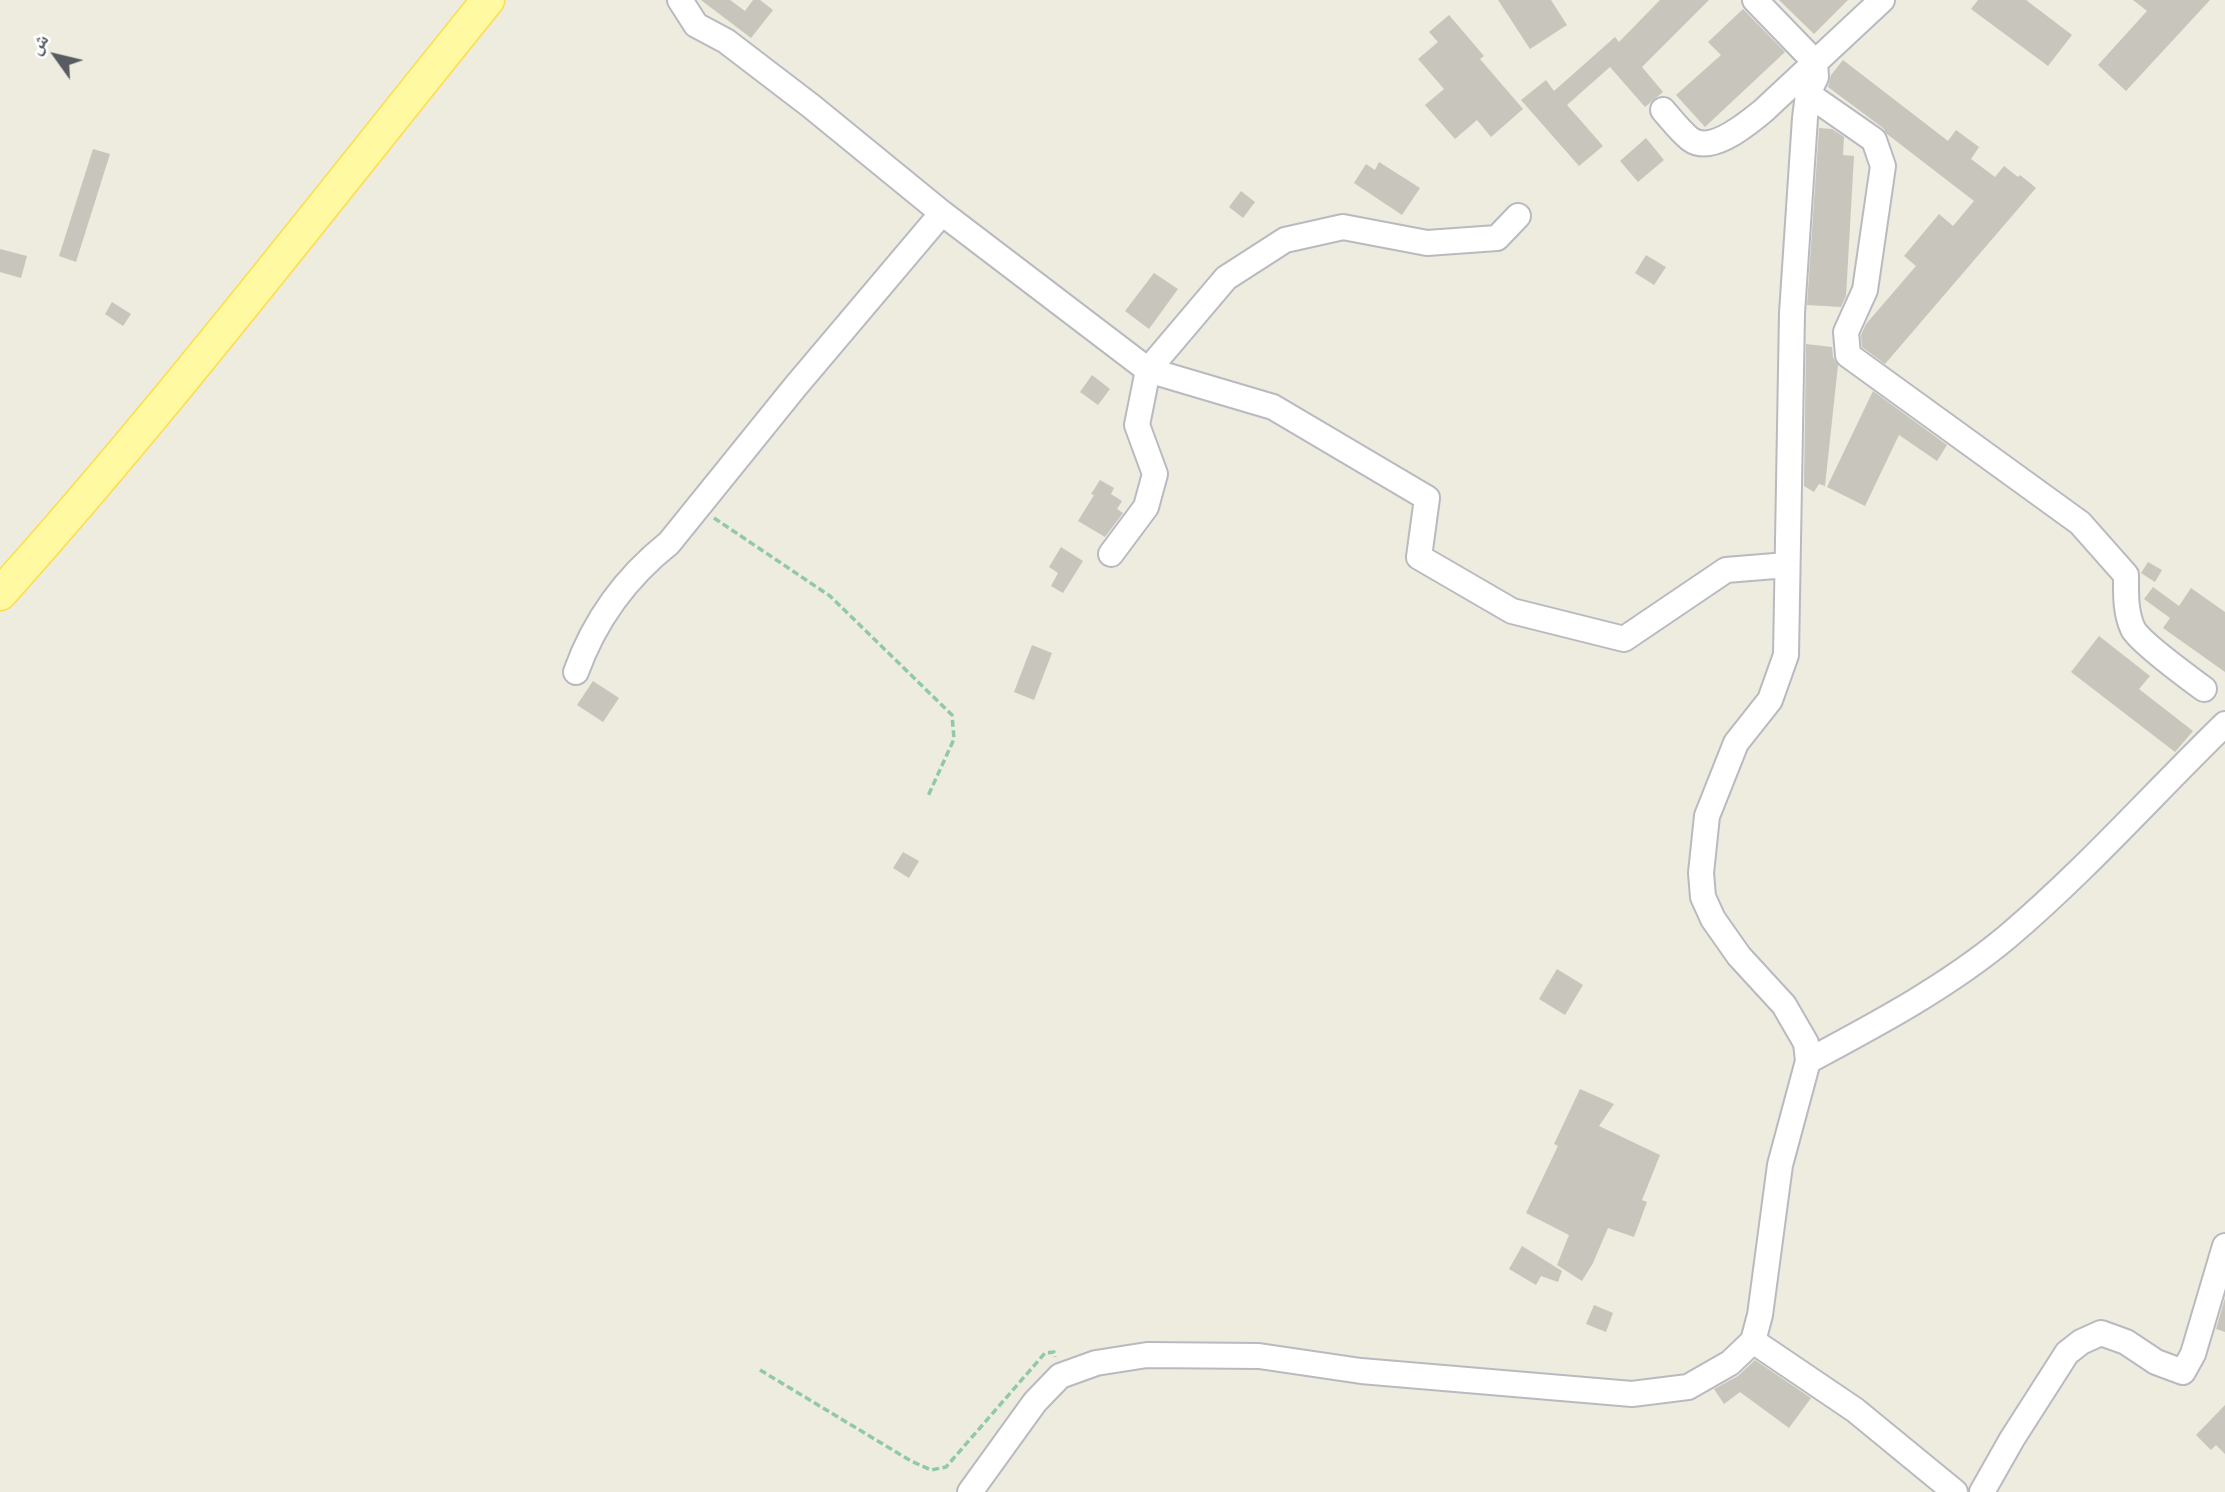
<!DOCTYPE html>
<meta charset="utf-8">
<style>
body{margin:0}
#map{position:relative;width:2225px;height:1492px;overflow:hidden;background:#edecdf;font-family:Cabin,"Noto Naskh Arabic",sans-serif}
canvas{display:block}
.north{position:absolute;left:21px;top:21px;width:70px;height:70px;-webkit-text-stroke:5px #fff;paint-order:stroke;rotate:304deg;font-size:19px;font-weight:700;line-height:28px;text-align:center;color:#585c62}
.north::after{content:'';display:block;margin:auto;width:24px;height:32px;background:#585c62;clip-path:polygon(50% 0,100% 100%,50% 72%,0 100%)}
</style>
<div id="map">
<canvas width="2225" height="1492"></canvas>
<div class="north">ش</div>
</div>
<script>
const ctx = document.querySelector('canvas').getContext('2d');
ctx.lineJoin = 'round';
function fillPath(path, color) {
  ctx.fillStyle = color;
  ctx.fill(path, 'evenodd');
}
function strokePath(path, color, width, dash) {
  ctx.strokeStyle = color;
  ctx.lineWidth = width;
  ctx.lineCap = dash ? 'butt' : 'round';
  ctx.setLineDash(dash || []);
  ctx.stroke(path);
}
fillPath(new Path2D(`
 M701 0H730L745 11 753 0H760L773 10 751 38Z
 M1498 0H1551L1567 25 1530 49Z
 M1660 0H1709L1642 67 1663 92 1645 107 1610 67 1567 105 1603 146 1579 166 1521 100 1546 80 1554 91 1615 37 1619 42Z
 M1779 0H1848L1814 34Z
 M1978 0H2026L2072 35 2048 66 1971 9Z
 M2133 0H2210L2126 91 2098 65 2147 11Z
 M1743 9 1785 52 1705 127 1676 95 1721 55 1708 42Z
 M1449 15 1484 56 1480 59 1523 109 1491 137 1477 120 1455 139 1425 105 1444 89 1418 59 1438 42 1429 32Z
 M1843 60 1948 141 1956 130 1979 147 1971 159 1995 177 2004 166 2018 177 2020 175 2036 188 1885 364 1862 347 1861 335 1866 324 1916 266 1904 256 1939 214 1953 226 1974 201 1887 134 1883 128 1828 87 1831 75Z
 M1819 128 1832 129 1844 137 1843 155 1854 156 1846 296 1841 307 1807 305Z
 M1646 138 1664 160 1638 182 1620 161Z
 M93 149 110 154 76 262 59 256Z
 M1379 162 1420 188 1402 215 1354 183 1366 164 1375 170Z
 M1241 191 1255 202 1243 218 1229 207Z
 M0 249 27 256 21 278 0 272Z
 M1646 255 1666 267 1654 285 1635 273Z
 M1154 273 1178 289 1149 329 1125 311Z
 M112 302 131 314 123 326 105 314Z
 M1806 344 1832 347 1833 357 1838 365 1825 486 1819 484 1814 492 1804 486Z
 M1092 375 1110 389 1098 405 1080 392Z
 M1873 391 1947 445 1937 461 1899 435 1865 506 1827 487Z
 M1100 480 1114 488 1111 494 1122 501 1117 509 1123 513 1105 537 1078 521 1094 495 1091 494Z
 M1061 547 1083 561 1063 593 1051 586 1058 573 1049 567Z
 M2148 562 2162 570 2155 582 2141 573Z
 M2153 587 2179 606 2191 588 2225 612V672L2163 628 2170 618 2144 599Z
 M2099 636 2150 676 2139 689 2193 731 2175 752 2071 672Z
 M1032 645 1052 653 1034 700 1014 692Z
 M593 681 619 698 603 722 577 705Z
 M903 852 919 861 909 878 893 868Z
 M1557 969 1583 985 1565 1015 1539 999Z
 M1580 1089 1614 1104 1599 1126 1660 1155 1642 1200 1647 1202 1634 1237 1608 1228 1593 1263 1582 1281 1557 1265 1569 1235 1526 1213 1558 1146 1554 1144Z
 M1522 1246 1562 1271 1558 1282 1541 1276 1536 1285 1509 1269Z
 M2225 1298V1332L2216 1329Z
 M1594 1305 1613 1313 1606 1332 1586 1324Z
 M1755 1360 1811 1398 1789 1428 1740 1392 1724 1404 1714 1389 1738 1376Z
 M2225 1405V1454L2216 1445 2211 1450 2196 1435Z`), '#c8c5bc');
const minor = new Path2D(`
 M680 0 696 25 726 41 811 106 942 213 1148 370 1273 407 1427 498 1419 557 1512 611 1624 639 1726 570 1787 565
 M1808 94 1874 140 1883 166 1865 290 1846 332 1848 355 2080 523 2126 575C2126 592 2125 612 2133 629 2140 642 2189 678 2204 689
 M1663 110C1671 119 1680 131 1690 139 1711 155 1747 124 1763 111L1882 0
 M1111 554 1146 507 1155 474 1137 425 1148 370 1226 278 1285 240 1343 227 1427 243 1497 238 1518 216
 M576 672C595 619 625 578 669 543L795 387 942 213
 M1808 1061C1877 1024 1947 987 2007 937 2085 871 2152 795 2225 724
 M1753 1341 1855 1410 1955 1492
 M970 1492 1035 1402 1060 1376 1096 1363 1147 1355 1259 1356 1361 1371 1632 1394 1688 1387 1730 1363 1753 1341 1760 1315 1780 1165 1808 1061 1806 1043 1784 1005 1739 956 1713 919 1703 897 1701 873 1707 816 1736 743 1770 700 1786 655 1792 313 1805 118 1808 94 1816 77 1815 62 1755 0
 M1982 1492 2012 1439 2067 1353 2081 1342 2101 1333 2126 1342 2156 1362 2183 1372 2193 1354 2225 1246`);
const major = new Path2D(`
 M0 594C171 403 327 199 488 0`);
strokePath(minor, '#b8bac0', 28);
strokePath(major, '#ffdd46', 35);
strokePath(new Path2D(`
 M714 518 830 596 952 715 954 739 928 796
 M760 1370 911 1461 931 1470 946 1467 1045 1353 1054 1352 1055 1357`), '#91c9a6', 3.5, [7, 3.5]);
strokePath(minor, '#fff', 24);
strokePath(major, '#fff9a2', 32);
</script>
